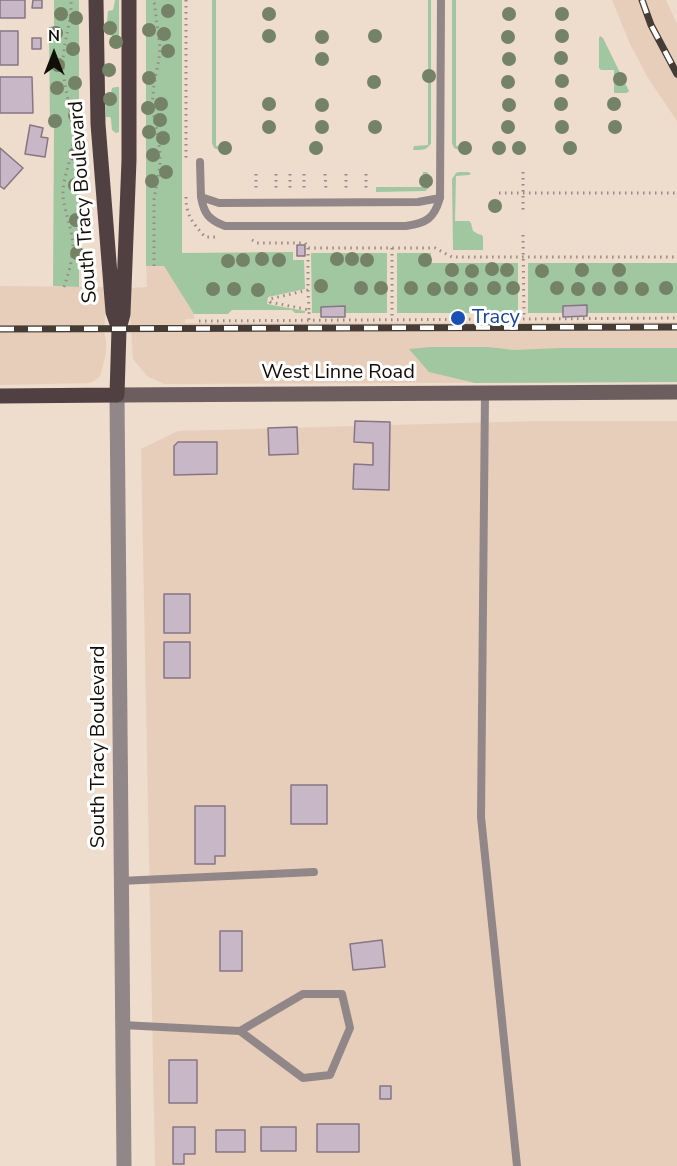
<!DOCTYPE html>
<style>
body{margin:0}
#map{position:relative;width:677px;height:1166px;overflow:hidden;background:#eedccd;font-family:"Nunito Sans",sans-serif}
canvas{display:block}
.north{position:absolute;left:24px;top:24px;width:60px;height:60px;-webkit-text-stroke:4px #fff;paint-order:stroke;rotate:0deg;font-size:16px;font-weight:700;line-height:24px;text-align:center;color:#130d08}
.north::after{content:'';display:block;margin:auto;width:21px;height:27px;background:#130d08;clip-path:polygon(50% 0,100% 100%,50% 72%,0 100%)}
</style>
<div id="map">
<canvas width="677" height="1166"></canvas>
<div class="north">N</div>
</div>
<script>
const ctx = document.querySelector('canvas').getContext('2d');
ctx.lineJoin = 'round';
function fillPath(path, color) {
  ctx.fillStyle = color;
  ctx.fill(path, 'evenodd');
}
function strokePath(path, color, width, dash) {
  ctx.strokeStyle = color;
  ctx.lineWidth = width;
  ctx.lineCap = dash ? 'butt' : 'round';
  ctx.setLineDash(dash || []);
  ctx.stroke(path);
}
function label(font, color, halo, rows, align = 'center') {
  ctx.font = font + ' "Nunito Sans",sans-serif';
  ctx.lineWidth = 6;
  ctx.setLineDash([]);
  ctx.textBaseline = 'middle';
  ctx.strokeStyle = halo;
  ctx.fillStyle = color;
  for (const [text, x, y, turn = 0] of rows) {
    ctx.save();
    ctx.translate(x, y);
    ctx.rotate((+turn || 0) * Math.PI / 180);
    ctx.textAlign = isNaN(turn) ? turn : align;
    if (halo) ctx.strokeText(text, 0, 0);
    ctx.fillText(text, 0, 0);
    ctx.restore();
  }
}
fillPath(new Path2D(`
 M612 0H666L677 24V121L648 78 630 44Z
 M146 266H164L194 314V319H185V323L677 322V382L164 384 147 376 133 359 130 316 131 288 147 287Z
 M0 286 105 287V317L104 333 106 339V354L100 376 94 381 89 383 0 385Z
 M535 421H677V1166H155L141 449 178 431Z`), '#e7ceba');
fillPath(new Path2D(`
 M54 0H79V287L53 286 54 128 50 127 49 27 54 26Z
 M115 0H119V47H114L112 46V36L106 33 108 11 113 10Z
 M146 0H182V253L293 252V260H304L305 289 268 297 267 304 305 311V313H295L292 310H232L228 314H194L164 266H146Z
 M212 0H216V146H229L230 148 229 150H219L214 148 212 143Z
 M428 0H431V143C427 151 421 150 413 150L414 146 428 145Z
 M452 0H456V146H469L470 148 469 150H459L454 148 452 143Z
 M600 36 603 38 629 91 627 93H614V70H601L599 68V38Z
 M116 87H119V132L116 133 112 130 111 119 110 117H106V95L111 93 112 88Z
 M423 172H427L431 177 429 188 425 191 376 192V187H422Z
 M459 172H469L471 174 469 175 456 176 455 221H469L471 223 473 231 478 234 482 235 483 237V250H453L452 179 456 173Z
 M311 253H387V313H312Z
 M397 253H431V263H518V313H397Z
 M528 263H677V313H528Z
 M430 347H488L514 350 561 348H677V382L475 383 429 372 409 349Z`), '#a1c7a0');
const building = new Path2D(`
 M0 0H25V18H0Z
 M33 0H42V8H32Z
 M0 31H18V65H0Z
 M32 38H41V49H32Z
 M0 77H32L33 113H0Z
 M30 125 43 128 41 137 48 138 45 157 25 154Z
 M0 148 23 168 4 189 0 186Z
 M297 245H305V256H297Z
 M587 305V316L563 317V306Z
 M345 306V317H321V307Z
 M355 421 390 422 389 490 353 489 354 464 373 465V443L354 442Z
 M297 427 298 454 269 455 268 428Z
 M178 442H217V474L174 475V446Z
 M164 594H190V633H164Z
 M164 642H190V678H164Z
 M291 785H327V824H291Z
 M195 806H225V856H215V864H195Z
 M220 931H242V971H220Z
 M382 940 385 967 353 970 350 944Z
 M169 1060H197V1103H169Z
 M380 1086H391V1099H380Z
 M317 1124H359V1152H317Z
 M173 1127H195V1154H184V1164H173Z
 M261 1127H296V1151H261Z
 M216 1130H245V1152H216Z`);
fillPath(building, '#c8b7c6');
strokePath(building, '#867685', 1.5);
strokePath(new Path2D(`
 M186 0V158
 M523 172V213
 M256 174V190
 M276 174V190
 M290 174V190
 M304 174V190
 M325 174 326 190
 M346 174V190
 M366 174V190
 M499 193H677
 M186 197C186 216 193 223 205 237H216
 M523 235 524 319
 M252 240 257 243H305L308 248H435L452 257H677
 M308 248V290L270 299V302L309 310V321
 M392 248V320
 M154 266V200L160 166V155L159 142 152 106 154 85 159 59 160 48 154 0
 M64 287C69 271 75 254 72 237 70 223 64 210 63 196 62 178 72 160 73 142 75 115 63 91 63 64 63 42 72 22 71 0
 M308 290 309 310
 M199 321 677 318`), '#988b80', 3, [1.5, 4.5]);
strokePath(new Path2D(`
 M200 162 201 197 219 203 418 202 440 198 441 0
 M201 197C204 214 209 220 225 226H406C426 223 434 219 440 198
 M485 394 481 817 517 1166
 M120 881 314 872
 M122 1025 240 1031 303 994H342L350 1028 330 1075 303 1078 240 1031`), '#928788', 8);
strokePath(new Path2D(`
 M117 395 124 1166`), '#928788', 15);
strokePath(new Path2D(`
 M117 395 677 392`), '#6c5d5e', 15);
strokePath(new Path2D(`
 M96 0 98 124 113 312 119 329
 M0 396 117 395 119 329 123 314 129 160V0`), '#514042', 15);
const rail = new Path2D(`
 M642 0 651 25 677 74
 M0 329 677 327`);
strokePath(rail, '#453c35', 7);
strokePath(rail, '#fff', 4.5, [14]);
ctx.fillStyle = '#748266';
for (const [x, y] of [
 [168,11],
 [61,14],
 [269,14],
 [509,14],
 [562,14],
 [76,18],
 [110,28],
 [149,30],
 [56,33],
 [164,34],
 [269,36],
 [375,36],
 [562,36],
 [322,37],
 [508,37],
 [116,42],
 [73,49],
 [168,51],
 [561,58],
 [322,59],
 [509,59],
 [58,65],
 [109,70],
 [429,76],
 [149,78],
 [620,79],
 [562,81],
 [374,82],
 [508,82],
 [75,83],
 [57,88],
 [110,99],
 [161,104],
 [269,104],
 [561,104],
 [614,104],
 [322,105],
 [509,105],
 [148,108],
 [75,115],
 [160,120],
 [55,121],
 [269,127],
 [322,127],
 [375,127],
 [508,127],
 [562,127],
 [615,127],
 [149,132],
 [163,138],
 [225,148],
 [316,148],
 [465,148],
 [499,148],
 [519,148],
 [570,148],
 [75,154],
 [153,155],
 [166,172],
 [152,181],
 [426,181],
 [75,185],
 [495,206],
 [76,220],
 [77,253],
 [262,259],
 [337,259],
 [352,259],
 [243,260],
 [279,260],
 [367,260],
 [425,260],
 [228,261],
 [492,269],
 [452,270],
 [507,270],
 [582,270],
 [619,270],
 [472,271],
 [542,271],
 [321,286],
 [361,288],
 [381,288],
 [411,288],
 [451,288],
 [494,288],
 [513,288],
 [557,288],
 [621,288],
 [666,288],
 [213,289],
 [234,289],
 [434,289],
 [471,289],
 [578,289],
 [599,289],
 [642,289],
 [258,290]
]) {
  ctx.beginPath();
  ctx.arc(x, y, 7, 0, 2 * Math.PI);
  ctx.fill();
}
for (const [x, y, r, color] of [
 [458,318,8,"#1a4fb4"]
]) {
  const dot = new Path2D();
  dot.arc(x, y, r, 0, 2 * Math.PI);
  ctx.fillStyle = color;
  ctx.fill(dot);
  strokePath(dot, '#fff', 2);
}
label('20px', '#130d08', '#fff', [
 ["South Tracy Boulevard",84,202,-94],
 ["West Linne Road",338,373],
 ["South Tracy Boulevard",99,747,-90]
]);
label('20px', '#164399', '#fff', [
 ["Tracy",472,318]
], 'left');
</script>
